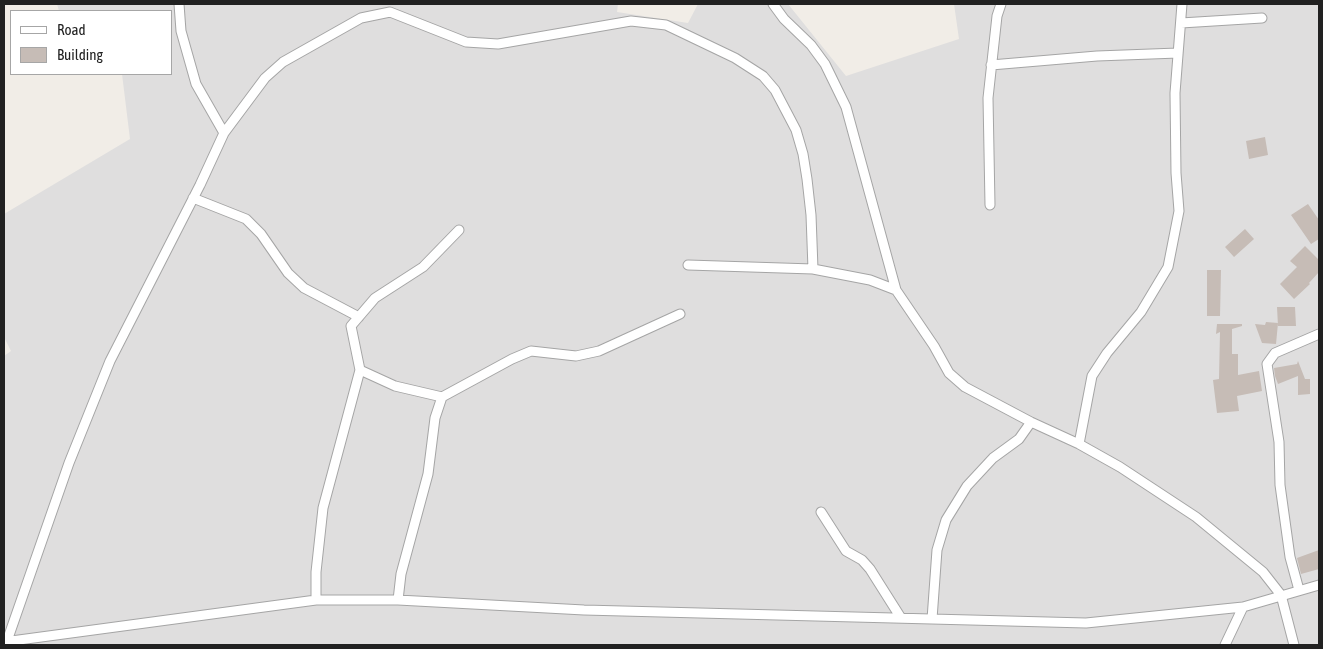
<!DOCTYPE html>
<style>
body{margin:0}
#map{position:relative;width:1323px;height:649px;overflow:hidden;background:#f1ede7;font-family:"Asap Condensed",sans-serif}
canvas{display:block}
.frame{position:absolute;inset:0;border:5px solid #212121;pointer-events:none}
.legend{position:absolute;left:10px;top:10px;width:162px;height:65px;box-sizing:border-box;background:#fff;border:1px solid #a6a6a6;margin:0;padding:6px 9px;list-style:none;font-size:15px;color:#212121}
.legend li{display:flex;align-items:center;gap:10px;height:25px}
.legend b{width:25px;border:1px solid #a6a6a6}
</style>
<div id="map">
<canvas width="1323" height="649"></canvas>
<div class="frame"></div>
<ul class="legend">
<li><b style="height:6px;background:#fff"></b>Road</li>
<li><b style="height:14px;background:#c6bcb6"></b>Building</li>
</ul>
</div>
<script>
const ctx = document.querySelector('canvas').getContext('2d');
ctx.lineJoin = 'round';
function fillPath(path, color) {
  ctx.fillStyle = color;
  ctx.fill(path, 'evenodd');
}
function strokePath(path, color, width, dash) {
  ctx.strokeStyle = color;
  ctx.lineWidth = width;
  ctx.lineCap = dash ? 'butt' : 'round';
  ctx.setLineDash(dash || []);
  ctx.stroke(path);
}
fillPath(new Path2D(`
 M57 4H618L617 12 688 23 698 4H788L846 76 959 39 954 4H1319V645H4V356L11 351 4 337V214L130 139 122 74H171V11H59Z`), '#dfdede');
fillPath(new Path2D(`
 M1265 137 1268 155 1249 159 1246 141Z
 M1308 204 1319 220V239L1311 244 1291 215Z
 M1245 229 1254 239 1234 257 1225 247Z
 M1305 246 1319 260V272L1309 283 1310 284 1294 299 1280 284 1297 267 1290 261Z
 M1207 270H1221L1220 316H1207Z
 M1277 307H1295L1296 326H1278Z
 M1266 322 1278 323 1276 344 1262 343 1255 324 1265 325Z
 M1217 324H1242V326L1232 329V354H1238V375L1259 371 1262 391 1237 396 1239 411 1217 413 1213 380 1219 379 1220 332 1216 334Z
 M1298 361 1305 379H1310V394L1298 395V376L1278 384 1275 376 1274 368 1297 364Z
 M1319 550V569L1301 574 1297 558Z`), '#c6bcb6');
const minor = new Path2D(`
 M179 4 181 31 196 84 224 133
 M773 4 784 19 811 45 825 64 846 107 896 290
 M1181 23 1262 18
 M991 65 1097 56 1178 53
 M193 198 246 219 261 234 288 273 304 288 359 317
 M990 205 988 98 997 16 1001 4
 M688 265 813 269 870 280 896 290 934 346 949 373 965 387 1031 422 1079 444 1120 467 1196 517 1263 572 1281 595 1294 645
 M360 370 395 386 442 397 512 359 531 351 576 356 599 351 680 314
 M1079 444 1092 376 1107 353 1141 312 1168 267 1179 211 1176 173 1175 93 1182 4
 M821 512 846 551 862 560 870 569 901 618
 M1299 590 1290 557 1280 485 1279 442 1267 364 1275 353 1319 334
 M316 600V572L323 508 360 370 351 326 375 298 423 267 459 230
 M398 600 401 574 428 474 435 418 442 397
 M932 619 937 550 946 520 967 486 993 458 1019 439 1031 422
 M4 642 316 600H398L584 610 1086 623 1243 607
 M9 645 7 641 69 463 110 361 200 185 224 133 265 78 283 62 361 18 390 12 466 42 498 44 631 21 666 25 735 58 763 76 775 90 796 130 803 154 807 179 811 215 813 269
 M1225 645 1243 607 1319 585`);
strokePath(minor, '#a5a5a5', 11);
strokePath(minor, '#fff', 9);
</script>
